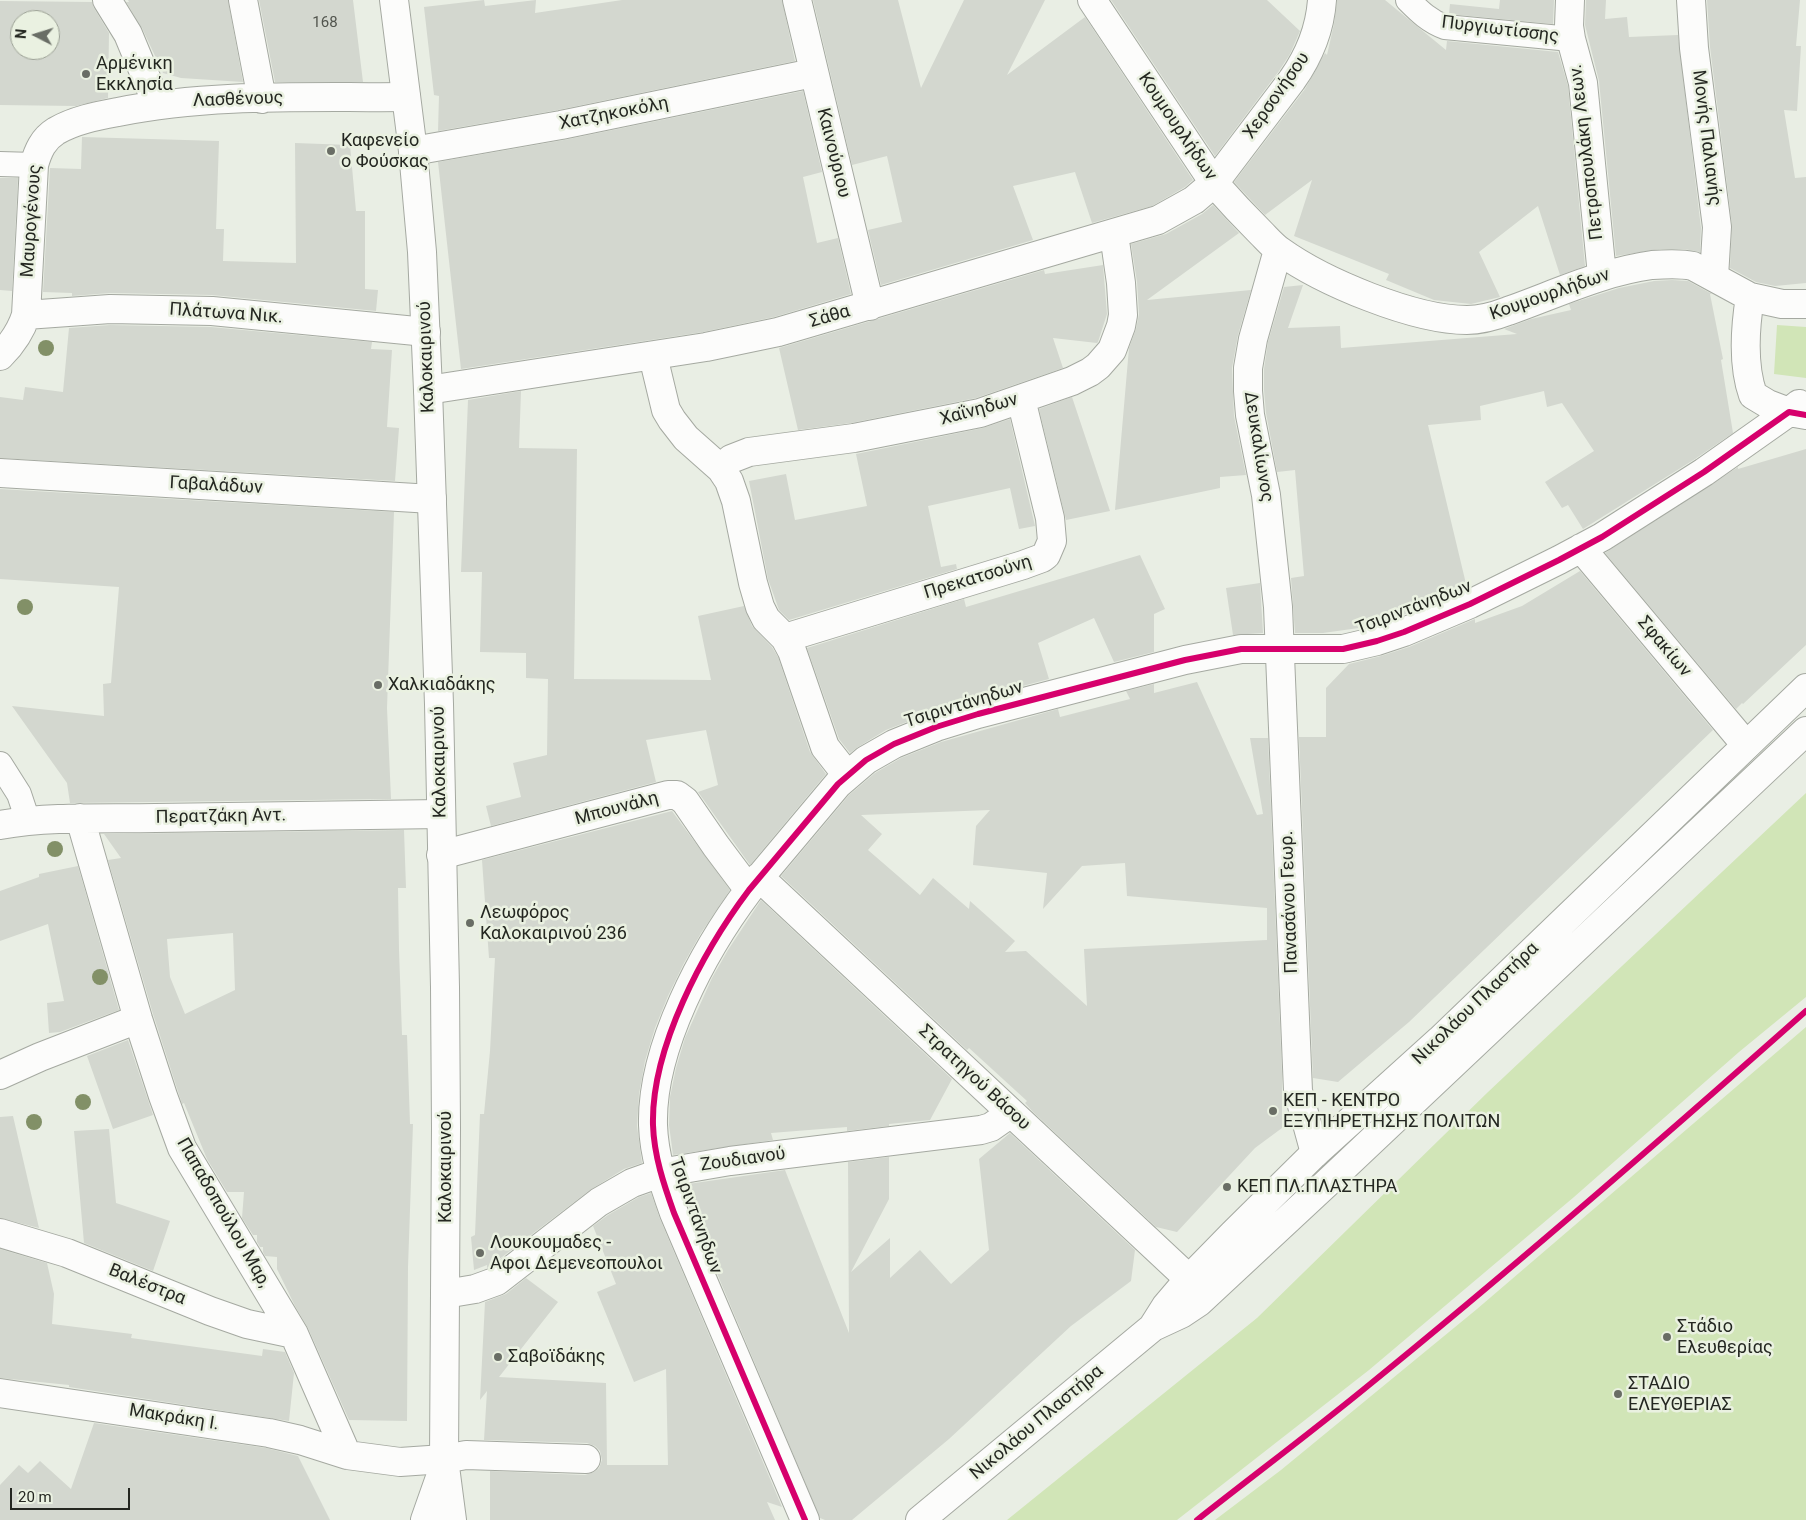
<!DOCTYPE html>
<meta charset="utf-8">
<style>
body{margin:0}
#map{position:relative;width:1806px;height:1520px;overflow:hidden;background:#e9eee4;font-family:Roboto,sans-serif}
canvas{display:block}
.north{position:absolute;left:10px;top:10px;width:50px;height:50px;box-sizing:border-box;background:#eaf1e1;border:1px solid #9ba094;border-radius:50%;rotate:275deg;font-size:14px;font-weight:700;line-height:20px;text-align:center;color:#242721}
.north::after{content:'';display:block;margin:auto;width:18px;height:22px;background:#696d65;clip-path:polygon(50% 0,100% 100%,50% 72%,0 100%)}
.scale{position:absolute;left:10px;top:1488px;width:120px;height:22px;box-sizing:border-box;border:2px solid #242721;border-top:0;padding-left:6px;font-size:15px;line-height:18px;white-space:nowrap;color:#242721;-webkit-text-stroke:4px #eaf1e1;paint-order:stroke}
</style>
<div id="map">
<canvas width="1806" height="1520"></canvas>
<div class="north">N</div>
<div class="scale">20 m</div>
</div>
<script>
const ctx = document.querySelector('canvas').getContext('2d');
ctx.lineJoin = 'round';
function fillPath(path, color) {
  ctx.fillStyle = color;
  ctx.fill(path, 'evenodd');
}
function strokePath(path, color, width, dash) {
  ctx.strokeStyle = color;
  ctx.lineWidth = width;
  ctx.lineCap = dash ? 'butt' : 'round';
  ctx.setLineDash(dash || []);
  ctx.stroke(path);
}
function label(font, color, halo, rows, align = 'center') {
  ctx.font = font + ' Roboto,sans-serif';
  ctx.lineWidth = 5;
  ctx.setLineDash([]);
  ctx.textBaseline = 'middle';
  ctx.strokeStyle = halo;
  ctx.fillStyle = color;
  for (const [text, x, y, turn = 0] of rows) {
    ctx.save();
    ctx.translate(x, y);
    ctx.rotate((+turn || 0) * Math.PI / 180);
    ctx.textAlign = isNaN(turn) ? turn : align;
    if (halo) ctx.strokeText(text, 0, 0);
    ctx.fillText(text, 0, 0);
    ctx.restore();
  }
}
fillPath(new Path2D(`
 M1777 325 1806 327V378L1774 374Z
 M1806 793V997L1739 1052 1574 1197 1369 1370 1177 1520H1007L1257 1318 1488 1092Z
 M1806 1027V1520H1215L1281 1470 1477 1309Z`), '#d1e5b7');
fillPath(new Path2D(`
 M128 0H228L243 82 181 78 163 73 142 28 126 2H129Z
 M259 0H353L363 82H275Z
 M484 0 485 6 536 0 535 13 622 0H782L795 61 558 110 438 131 439 96 434 95 424 7Z
 M813 0H898L921 88 964 0H1045L1007 75 1085 17 1193 180 1185 187 1152 206 1092 223 1075 172 1013 186 1033 240 881 285 868 230 902 222 887 156 852 165Z
 M1111 0H1267L1300 31 1290 54 1279 71 1215 156Z
 M1337 0H1385L1446 50 1447 41 1558 52 1568 86 1585 266 1560 275 1538 206 1479 252 1500 297 1471 304 1434 300 1386 280 1389 274 1294 236 1312 180 1265 215 1249 198 1234 182 1305 89 1325 53 1327 55 1334 24Z
 M1500 0H1554L1553 24 1449 14 1450 4 1499 9Z
 M1586 0H1606L1605 19 1627 17 1629 37 1678 35 1701 228 1700 252 1684 249H1661L1616 256 1599 81 1585 25Z
 M1707 0H1800L1796 46H1801L1797 111 1784 110 1795 178 1806 177V283L1775 286 1756 282 1730 268 1732 225 1710 47Z
 M0 1 92 2 94 8 109 33 108 98 76 106 0 105ZM20 20H50V50H20Z
 M803 91 822 172 803 177 817 243 838 238 851 294 774 317 703 332 461 369 438 162 564 140Z
 M82 137 219 141 216 229H224L223 261 296 263 295 143 350 145 356 211H365V289L378 290 376 311 212 295 110 293 72 296V293L43 292 50 168 81 169Z
 M0 178H18L12 291 0 290Z
 M1213 205 1239 233 1147 300 1251 290 1238 335 1232 368 1234 416 1246 475 1220 477V488L1115 510 1129 348 1136 329 1139 314 1137 282 1131 244 1166 234 1202 214Z
 M1103 265 1107 314 1098 342 1097 343 1053 338 1063 368 976 398 851 423 798 430 779 348 1044 270 1045 274Z
 M1672 280 1688 281 1712 294H1710L1723 359 1721 360 1733 433 1695 459 1583 529 1568 505 1562 508 1545 482 1594 451 1562 403 1547 407 1544 391 1480 406 1481 420 1428 425 1467 588 1398 617 1373 626 1323 633H1295L1291 578 1304 576 1295 470 1277 472 1266 413 1264 390V369L1268 342 1284 287 1303 285 1288 328 1340 326 1341 348 1517 334 1504 329 1531 319 1571 310 1569 304 1619 288 1654 281Z
 M110 325 211 327 372 342 371 349 392 350 387 427 399 428 395 481 0 458V397L23 400 25 387 63 392 69 328Z
 M521 391 519 448 577 449 574 679 711 680 698 616 744 606 752 626 772 647 778 657 810 752 826 774 750 865 698 792 718 785 706 730 646 740 656 782 491 826 486 806 521 797 513 763 547 755 548 679 526 678V653L480 652 482 572H461L468 400Z
 M1072 397 1110 511 1066 520 1039 409Z
 M1010 419 1035 526 1019 529 1010 488 928 506 941 567 956 564 957 569 789 620 779 610 768 579 749 481 786 474 795 520 867 506 856 454 983 428Z
 M1806 449V645L1743 704 1742 703 1736 709 1605 553 1738 467V469Z
 M0 489 394 512 387 708 391 799 70 803 67 783 12 706 104 716 103 684 111 683 119 587 0 579Z
 M1140 555 1165 609 1154 614V652L1114 662 1094 618 1038 643 1049 679 974 699 930 713 886 730 858 747 850 753 839 739 807 648 964 599 966 607Z
 M1580 571 1713 730 1409 1022 1338 1082 1313 1078 1299 737H1326V688L1349 664 1381 656 1409 647 1475 619V623L1522 606Z
 M1260 583 1263 633 1233 635 1226 588Z
 M1197 682 1257 815 1263 814 1250 738H1268L1282 1073V1128L1255 1148 1177 1232 1156 1227 1033 1112 1025 1103 1027 1101 969 1048 967 1050 781 876 849 795 875 773 901 758 941 742 1058 709 1060 717 1130 699 1126 691 1154 684V693ZM990 810 976 826 973 865 1047 873 1043 909 1082 866 1125 863 1127 896 1267 908V940L1084 949 1087 1006 1026 951 1005 952 1015 941 970 901 969 909 933 878 920 895 868 850 882 834 861 815Z
 M672 811 730 890 701 933 684 963 668 996 655 1028 645 1061 639 1094 637 1126 642 1163 624 1169 590 1190 489 1267 487 1268V1265L474 1270 471 1237 475 1235 480 1114H484L490 1051 495 958H489L482 860Z
 M404 830 406 888H398L399 950 402 1035H407L410 1124H413L408 1267 407 1421 349 1420 308 1328 295 1306 277 1269V1257L265 1256 263 1252V1247H260L257 1242V1235H253L242 1218 244 1192H227L207 1159 184 1103 182 1104 153 1014 108 860 121 858 104 834ZM233 933 235 990 185 1014 170 977 167 939Z
 M78 866 119 1010 60 1032 49 1033 47 1003 64 1001 48 924 0 941V891L39 877V874Z
 M761 900 952 1079 930 1120 889 1124V1126L847 1131V1127L771 1133 773 1140 673 1155 669 1125 670 1097 676 1068 685 1038 712 978 728 950Z
 M128 1040 153 1115 113 1129 87 1056Z
 M13 1116 39 1228 0 1218V1117Z
 M109 1129 116 1203 170 1221 153 1271 84 1243 74 1131Z
 M1010 1133 1135 1250 1131 1281 1071 1326 949 1439 852 1520H825L820 1518 689 1207 681 1185 785 1170 849 1333 848 1162 889 1157V1199L851 1272 890 1238V1278L920 1250 951 1284 989 1250 979 1159Z
 M651 1193 660 1219 782 1507 767 1502 775 1520H490V1471L585 1475 594 1472 599 1468 602 1460 600 1451 595 1446 587 1443 484 1440 487 1391 480 1400 485 1302 506 1294 526 1278 558 1302 499 1377 606 1383 607 1465H668L666 1369 634 1382 597 1292 616 1284 593 1226 608 1215 639 1197Z
 M0 1249 47 1263 54 1294 52 1324 132 1334 131 1338 262 1356 263 1349 285 1352 294 1373 289 1421 69 1387V1385L0 1378Z
 M94 1423 266 1448 298 1456 330 1520H0V1485L19 1465 28 1473 40 1461 71 1489Z`), '#d3d7cf');
const service = new Path2D(`
 M1408 0C1420 12 1429 21 1445 27L1571 39
 M0 164 34 165
 M0 764 19 794 28 821`);
const minor = new Path2D(`
 M107 0 128 34 157 104
 M243 0 262 99
 M797 0 870 306
 M1092 0 1214 183C1229 200 1245 217 1261 233 1267 239 1273 246 1280 251 1323 282 1414 320 1467 320 1481 320 1495 316 1508 311 1556 294 1601 272 1652 265 1665 264 1680 263 1693 266L1750 297
 M1570 0 1569 26 1571 39 1583 83 1602 275
 M1691 0 1694 48 1717 227 1714 277
 M413 151 561 125 813 73
 M1278 250 1253 339 1248 368V391L1250 415 1266 495 1278 607 1298 1091 1315 1153
 M26 315 110 309 212 311 426 332
 M0 356C12 344 21 331 26 315L34 165C38 151 43 139 56 131 75 120 97 116 118 112 212 93 311 98 406 97
 M653 356 666 410 672 420 686 438 721 469 729 481 736 501 753 583 760 607 766 619 785 638 792 651 825 747 847 775
 M428 390 706 347 778 332 1158 220 1194 200 1214 183 1292 80C1309 56 1320 29 1322 0
 M1799 404 1789 412 1768 404 1753 395C1742 364 1745 328 1750 297L1782 304H1806
 M721 469 731 459 749 452 854 438 980 413 1072 381 1090 372 1098 366 1112 350 1121 326 1123 315 1121 283 1114 234
 M0 473 432 499
 M1581 548 1746 745
 M785 638 1023 565 1042 558 1046 555 1052 541 1050 518 1021 399
 M80 818 138 1019 163 1096 182 1148 294 1334 347 1455
 M0 825C52 816 104 819 156 818 251 816 346 815 441 814
 M441 855 668 795H677L685 801 716 846 749 890
 M759 877 1189 1279
 M0 1075 40 1057 138 1019
 M0 1233 67 1253 210 1311 247 1324 294 1334
 M445 1294 475 1289 497 1281 599 1202 632 1183 660 1173 730 1161 981 1130 991 1127 1011 1113
 M0 1393 269 1433 300 1440 347 1455 400 1462 444 1459 466 1455 586 1459
 M805 1520 674 1213C664 1185 654 1156 653 1125 651 1048 703 951 749 890L838 784 866 760 894 744 936 727 978 714 1185 660 1241 649H1343L1377 641 1404 632 1470 604 1559 560 1602 537 1704 472 1789 412 1806 415`);
const secondary = new Path2D(`
 M394 0 413 151 422 252 428 390 439 704 445 987 446 1128 444 1459 452 1520
 M1154 1325 1166 1306 1189 1279 1233 1234 1315 1153 1440 1040 1806 688
 M425 1520 443 1469
 M920 1520 1153 1327 1181 1314 1199 1302 1327 1183 1806 731`);
strokePath(service, '#a5a9a1', 26);
strokePath(minor, '#a5a9a1', 30);
strokePath(secondary, '#a5a9a1', 30);
strokePath(service, '#fcfcfb', 24);
strokePath(minor, '#fcfcfb', 28);
strokePath(secondary, '#fcfcfb', 28);
strokePath(new Path2D(`
 M805 1520 674 1213C664 1185 654 1156 653 1125 651 1048 703 951 749 890L838 784 866 760 894 744 936 727 978 714 1185 660 1241 649H1343L1377 641 1404 632 1470 604 1559 560 1602 537 1704 472 1789 412 1806 415
 M1197 1520C1254 1475 1313 1431 1369 1385 1518 1264 1663 1138 1806 1011`), '#d6006c', 6);
ctx.fillStyle = '#829067';
for (const [x, y] of [
 [46,348],
 [25,607],
 [55,849],
 [100,977],
 [83,1102],
 [34,1122]
]) {
  ctx.beginPath();
  ctx.arc(x, y, 8, 0, 2 * Math.PI);
  ctx.fill();
}
for (const [x, y, r, color] of [
 [86,74,5,"#696d65"],
 [331,151,5,"#696d65"],
 [378,685,5,"#696d65"],
 [470,923,5,"#696d65"],
 [1273,1111,5,"#696d65"],
 [1227,1187,5,"#696d65"],
 [480,1253,5,"#696d65"],
 [1667,1337,5,"#696d65"],
 [498,1357,5,"#696d65"],
 [1618,1394,5,"#696d65"]
]) {
  const dot = new Path2D();
  dot.arc(x, y, r, 0, 2 * Math.PI);
  ctx.fillStyle = color;
  ctx.fill(dot);
  strokePath(dot, '#eaf1e1', 2);
}
label('15px', '#52554e', null, [
 ["168",325,23]
]);
label('18px', '#242721', '#eaf1e1', [
 ["Πυργιωτίσσης",1500,30,7],
 ["Χερσονήσου",1277,96,-55],
 ["Λασθένους",238,100,-2],
 ["Χατζηκοκόλη",614,114,-11],
 ["Κουμουρλήδων",1177,127,56],
 ["Μονής Παλιανής",1706,138,83],
 ["Πετροπουλάκη Λεων.",1587,152,-97],
 ["Καινούριου",833,153,76],
 ["Μαυρογένους",32,221,-86],
 ["Κουμουρλήδων",1550,295,-19],
 ["Πλάτωνα Νικ.",226,314,4],
 ["Σάθα",830,317,-16],
 ["Καλοκαιρινού",427,357,-92],
 ["Χαΐνηδων",979,410,-15],
 ["Δευκαλίωνος",1258,447,81],
 ["Γαβαλάδων",216,486,3],
 ["Πρεκατσούνη",978,578,-17],
 ["Τσιριντάνηδων",1414,608,-21],
 ["Σφακίων",1664,647,50],
 ["Τσιριντάνηδων",964,705,-17],
 ["Καλοκαιρινού",440,762,-91],
 ["Μπουνάλη",617,809,-15],
 ["Περατζάκη Αντ.",221,817,-1],
 ["Πανασάνου Γεωρ.",1290,902,-92],
 ["Νικολάου Πλαστήρα",1476,1004,-44],
 ["Στρατηγού Βάσου",974,1078,43],
 ["Ζουδιανού",743,1160,-8],
 ["Καλοκαιρινού",446,1167,-90],
 ["Παπαδοπούλου Μαρ,",223,1213,60],
 ["Τσιριντάνηδων",695,1216,70],
 ["Βαλέστρα",147,1285,22],
 ["Μακράκη Ι.",174,1418,9],
 ["Νικολάου Πλαστήρα",1037,1423,-40]
]);
label('18px', '#242721', '#eaf1e1', [
 ["Αρμένικη",96,64],
 ["Εκκλησία",96,85],
 ["Καφενείο",341,141],
 ["ο Φούσκας",341,162],
 ["Χαλκιαδάκης",388,685],
 ["Λεωφόρος",480,913],
 ["Καλοκαιρινού 236",480,934],
 ["ΚΕΠ - ΚΕΝΤΡΟ",1283,1101],
 ["ΕΞΥΠΗΡΕΤΗΣΗΣ ΠΟΛΙΤΩΝ",1283,1122],
 ["ΚΕΠ ΠΛ.ΠΛΑΣΤΗΡΑ",1237,1187],
 ["Λουκουμαδες -",490,1243],
 ["Αφοι Δεμενεοπουλοι",490,1264],
 ["Στάδιο",1677,1327],
 ["Ελευθερίας",1677,1348],
 ["Σαβοϊδάκης",508,1357],
 ["ΣΤΑΔΙΟ",1628,1384],
 ["ΕΛΕΥΘΕΡΙΑΣ",1628,1405]
], 'left');
</script>
